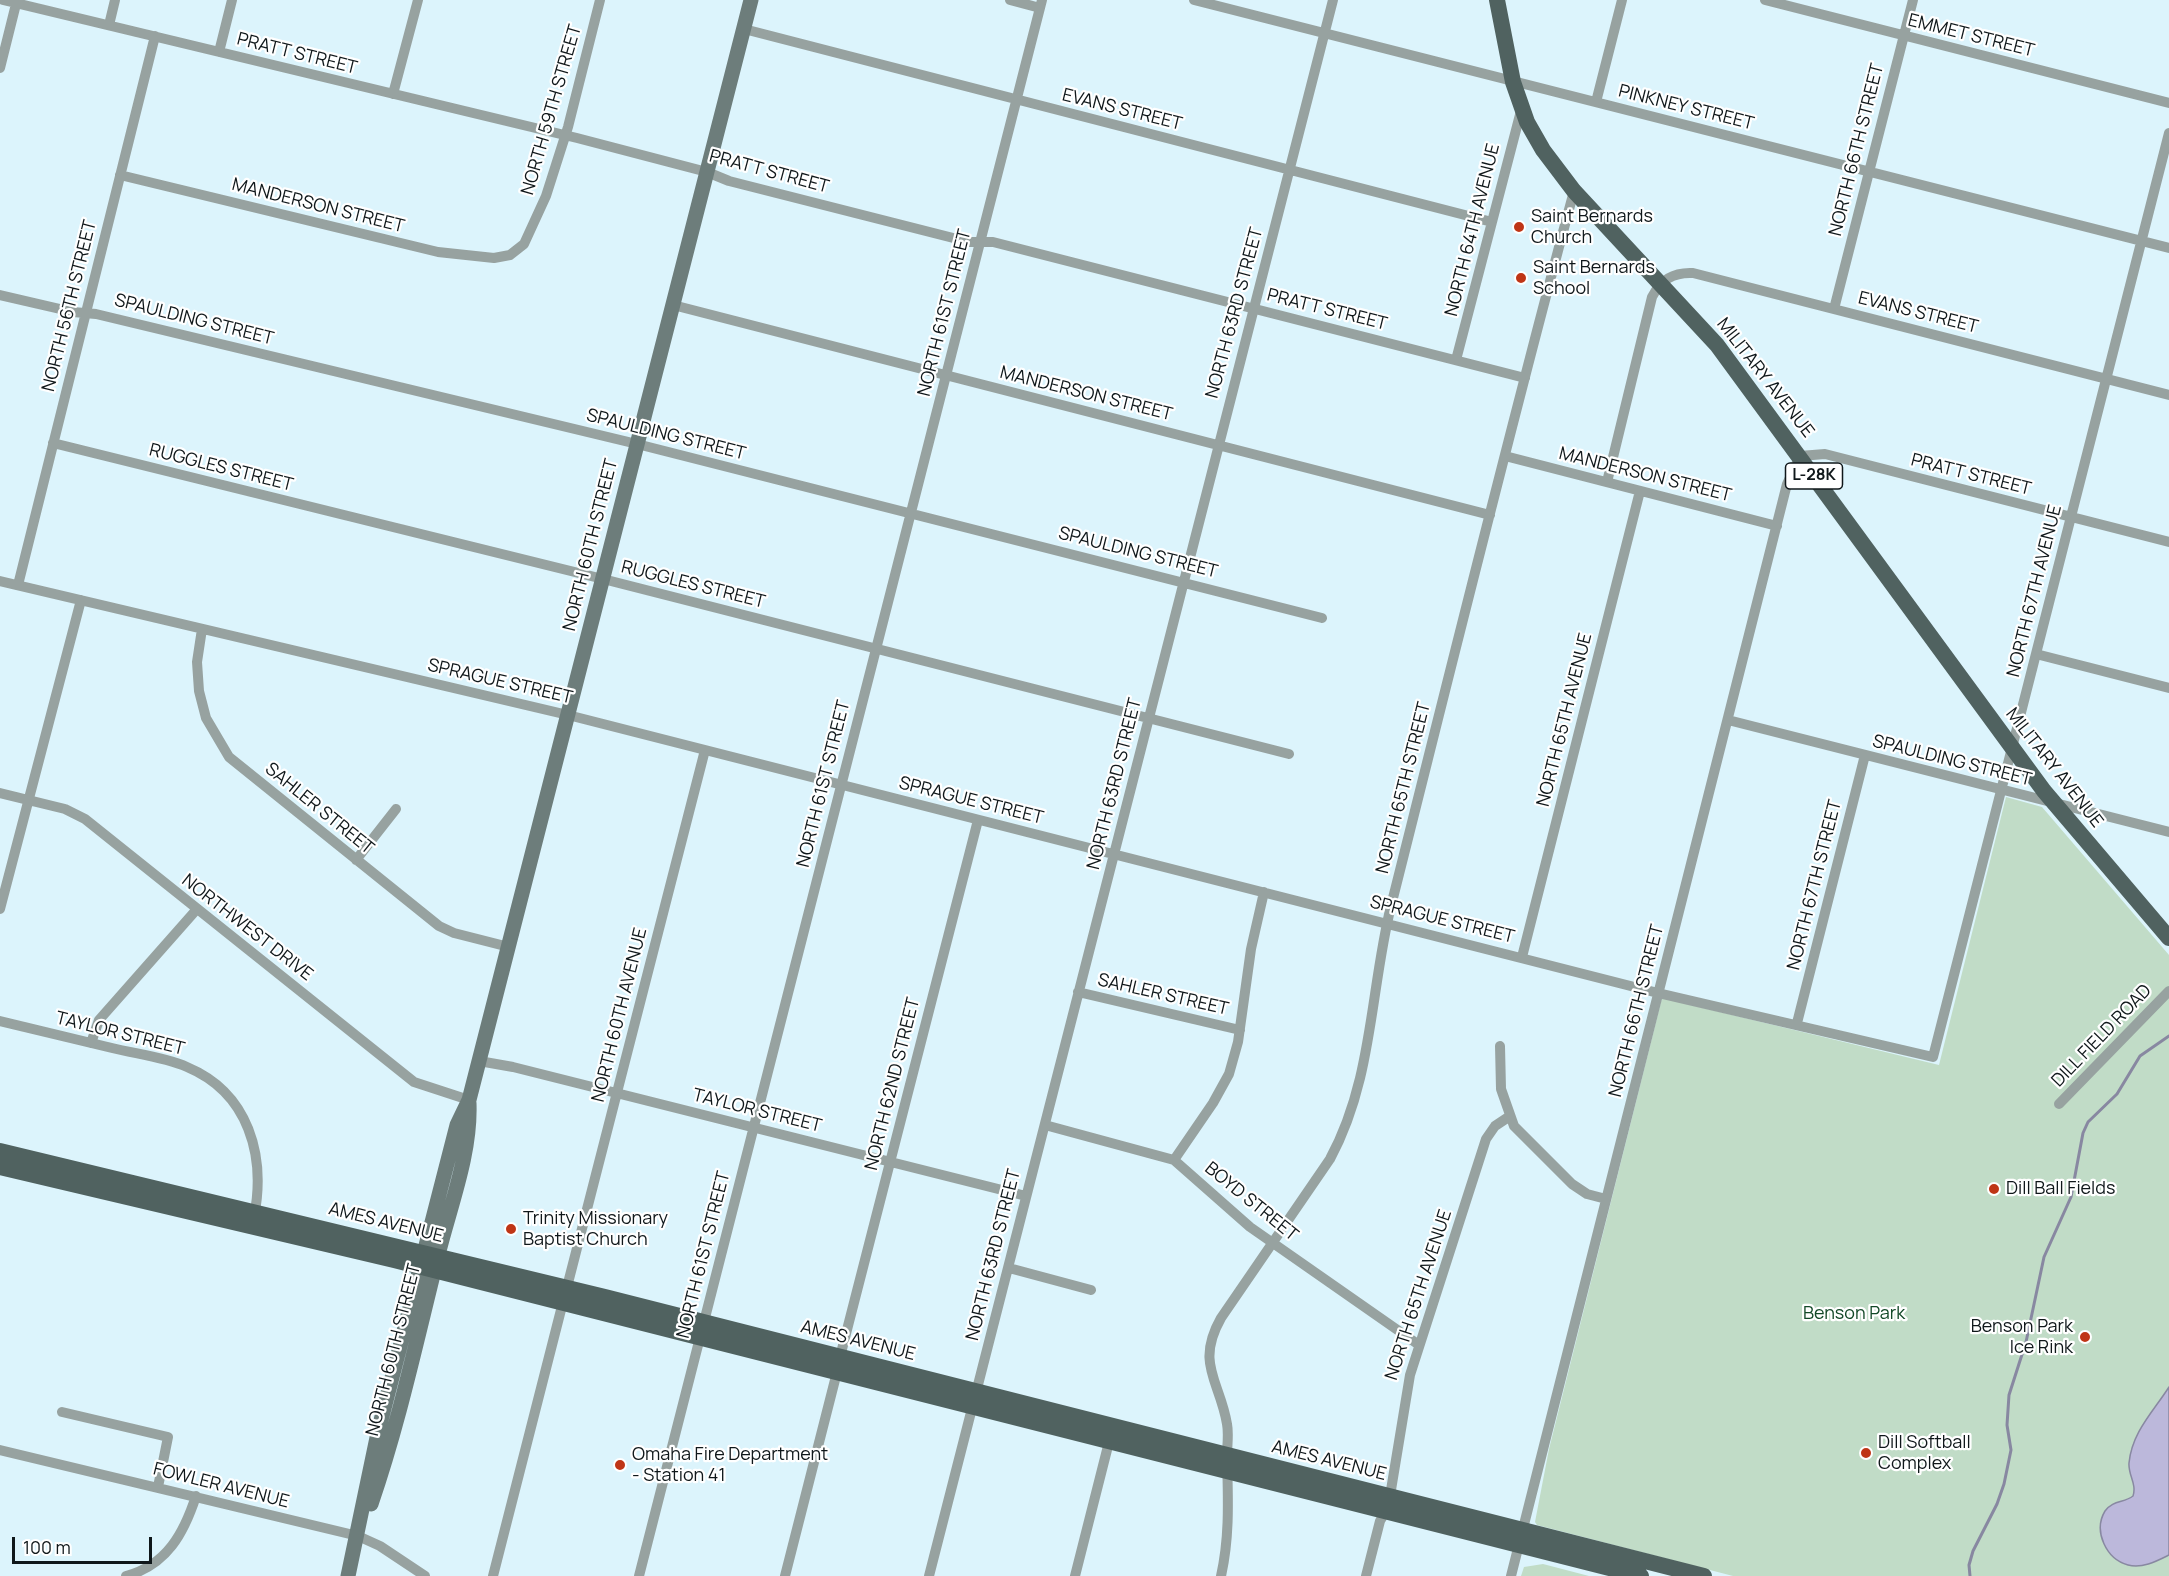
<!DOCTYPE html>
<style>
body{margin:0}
#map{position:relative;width:2169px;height:1576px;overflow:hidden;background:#dcf4fc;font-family:Manrope,sans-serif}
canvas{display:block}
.scale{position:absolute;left:12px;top:1537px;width:140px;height:27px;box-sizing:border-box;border:3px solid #0f171a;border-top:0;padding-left:8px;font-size:18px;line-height:21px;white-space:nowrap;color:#0f171a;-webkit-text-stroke:4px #fff;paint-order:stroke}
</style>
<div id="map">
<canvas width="2169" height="1576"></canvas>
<div class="scale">100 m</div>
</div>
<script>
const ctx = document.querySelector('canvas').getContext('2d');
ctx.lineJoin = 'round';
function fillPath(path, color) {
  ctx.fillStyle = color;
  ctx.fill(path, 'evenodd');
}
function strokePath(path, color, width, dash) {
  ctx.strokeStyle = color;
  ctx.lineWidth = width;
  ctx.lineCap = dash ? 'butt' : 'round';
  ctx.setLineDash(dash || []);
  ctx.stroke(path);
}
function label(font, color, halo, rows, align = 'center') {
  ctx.font = font + ' Manrope,sans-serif';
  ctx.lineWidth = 4.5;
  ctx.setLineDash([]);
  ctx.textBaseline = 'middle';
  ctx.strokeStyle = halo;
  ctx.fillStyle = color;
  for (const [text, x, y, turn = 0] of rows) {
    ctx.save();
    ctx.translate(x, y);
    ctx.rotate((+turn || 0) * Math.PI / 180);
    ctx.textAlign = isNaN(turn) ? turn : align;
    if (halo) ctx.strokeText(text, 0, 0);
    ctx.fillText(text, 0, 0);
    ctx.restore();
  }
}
fillPath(new Path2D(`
 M2006 797 2042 807 2169 955V1576H1733L1537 1525 1535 1522 1549 1449 1662 998 1939 1065Z
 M1543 1564 1589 1576H1521L1524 1567Z`), '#c1dcc7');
const water = new Path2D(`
 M2169 1387V1555C2157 1561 2142 1569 2128 1565 2106 1559 2093 1531 2105 1511 2113 1500 2124 1503 2133 1496 2137 1484 2128 1475 2129 1463 2132 1432 2153 1412 2169 1387Z`);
fillPath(water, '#bcb8db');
strokePath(water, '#8888a1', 1.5);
strokePath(new Path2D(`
 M1970 1576 1969 1565 1973 1551 1997 1504 2004 1484 2011 1450 2007 1425 2009 1395 2026 1342 2044 1257 2071 1197 2083 1133 2088 1122 2117 1094 2140 1056 2169 1036`), '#8888a1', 3);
strokePath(new Path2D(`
 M3 0 577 138 707 172 729 181 969 242H993L1525 378
 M1010 0 1040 8
 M1194 0 2169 248
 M1765 0 2169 103
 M109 25 115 0
 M744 29 1492 222
 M219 52 232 0
 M0 68 17 0
 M393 94 418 0
 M1596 102 1622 0
 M120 175 438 252 494 258 510 255 524 244 546 196 568 127 600 0
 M0 295 73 312 96 314 637 444 1322 618
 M673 305 1490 515
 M1834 309 1913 0
 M1456 360 1522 107
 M53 443 603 579 1289 754
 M1505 456 1777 526
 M1607 482 1652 297C1661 280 1673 272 1693 273L2169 395
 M0 581 568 715 1658 993 1933 1057 2169 133
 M18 585 155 36
 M202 629 197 662 199 691 206 718 229 757 439 926 454 933 509 947
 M2036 654 2169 688
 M1728 720 2169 832
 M0 793 65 809 85 819 414 1082 469 1100
 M356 860 396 809
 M0 909 81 600
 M1522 957 1640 491
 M1078 992 1240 1030
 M0 1021C37 1030 74 1039 112 1048 136 1054 164 1057 187 1067 249 1093 266 1156 254 1217
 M1797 1023 1865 755
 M91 1043 99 1020 197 909
 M1500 1046 1501 1089 1514 1126 1572 1184 1587 1194 1606 1199
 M479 1061 513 1067 1026 1196
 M2059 1104 2169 991
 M1045 1125 1174 1160 1250 1227 1419 1345
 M1174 1160 1213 1103 1229 1074 1238 1042 1251 949 1264 892
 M1009 1268 1091 1290
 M567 1287 705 750
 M840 1357 978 820
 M62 1412 168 1437 158 1487
 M0 1450 358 1536 380 1546 425 1576
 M1390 1496 1410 1375 1486 1139 1495 1126 1510 1116
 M126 1576C167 1565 184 1533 196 1496
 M493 1576 563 1302
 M639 1576 1042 0
 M785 1576 837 1372
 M929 1576 1333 0
 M1075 1576 1109 1442
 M1221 1576C1230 1536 1228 1498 1227 1456 1227 1446 1229 1434 1227 1424 1220 1381 1195 1364 1221 1318L1330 1159C1373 1080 1370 991 1391 906 1451 668 1510 428 1574 191
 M1366 1576 1380 1521 1386 1511
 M1511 1576 1787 484 1800 456 1825 454 2169 542`), '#97a2a0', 10);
strokePath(new Path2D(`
 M371 1504C399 1423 417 1338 438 1255 450 1206 471 1154 469 1103
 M348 1576 379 1428 457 1125 469 1100 751 0`), '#6d7d7b', 15);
strokePath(new Path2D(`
 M1497 0 1513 82 1527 122 1543 150 1574 191 1717 345 2044 791 2169 938
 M0 1151 605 1297 1704 1576
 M0 1167 394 1260 1641 1576`), '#506260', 16);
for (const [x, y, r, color] of [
 [1519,227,6,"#bf3516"],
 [1521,278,6,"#bf3516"],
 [1994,1189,6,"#bf3516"],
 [511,1229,6,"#bf3516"],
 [2085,1337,6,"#bf3516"],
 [1866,1453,6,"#bf3516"],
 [620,1465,6,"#bf3516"]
]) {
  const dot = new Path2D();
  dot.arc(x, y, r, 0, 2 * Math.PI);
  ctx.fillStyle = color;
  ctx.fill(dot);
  strokePath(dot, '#fff', 2);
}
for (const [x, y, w] of [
 [1814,476,57]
]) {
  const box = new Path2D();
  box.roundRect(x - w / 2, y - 13, w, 26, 4.5);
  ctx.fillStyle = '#fff';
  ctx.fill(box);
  strokePath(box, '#0f171a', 1.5);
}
label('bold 16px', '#0f171a', null, [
 ["L-28K",1814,476]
]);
label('18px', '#0f171a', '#fff', [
 ["EMMET STREET",1971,36,14],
 ["PRATT STREET",297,54,14],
 ["PINKNEY STREET",1686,108,14],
 ["NORTH 59TH STREET",552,110,-74],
 ["EVANS STREET",1122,110,14],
 ["NORTH 66TH STREET",1857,150,-76],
 ["PRATT STREET",769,172,15],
 ["MANDERSON STREET",318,206,14],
 ["NORTH 64TH AVENUE",1473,230,-76],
 ["NORTH 56TH STREET",70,306,-76],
 ["PRATT STREET",1327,310,14],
 ["NORTH 61ST STREET",945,313,-76],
 ["NORTH 63RD STREET",1235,313,-75],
 ["EVANS STREET",1918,313,14],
 ["SPAULDING STREET",194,320,14],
 ["MILITARY AVENUE",1765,378,52],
 ["MANDERSON STREET",1086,394,14],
 ["SPAULDING STREET",666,435,14],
 ["RUGGLES STREET",221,468,14],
 ["MANDERSON STREET",1645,475,14],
 ["PRATT STREET",1971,475,14],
 ["NORTH 60TH STREET",591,545,-76],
 ["SPAULDING STREET",1138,553,14],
 ["RUGGLES STREET",693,585,14],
 ["NORTH 67TH AVENUE",2035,591,-76],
 ["SPRAGUE STREET",500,682,13],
 ["NORTH 65TH AVENUE",1565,720,-76],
 ["SPAULDING STREET",1952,761,14],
 ["MILITARY AVENUE",2054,768,52],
 ["NORTH 61ST STREET",824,784,-76],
 ["NORTH 63RD STREET",1115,784,-76],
 ["NORTH 65TH STREET",1404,788,-76],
 ["SPRAGUE STREET",971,801,14],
 ["SAHLER STREET",319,809,39],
 ["NORTH 67TH STREET",1815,885,-76],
 ["SPRAGUE STREET",1442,920,14],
 ["NORTHWEST DRIVE",247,928,38],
 ["SAHLER STREET",1163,995,13],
 ["NORTH 66TH STREET",1637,1011,-76],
 ["NORTH 60TH AVENUE",620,1015,-76],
 ["TAYLOR STREET",120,1034,14],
 ["DILL FIELD ROAD",2102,1036,-46],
 ["NORTH 62ND STREET",893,1084,-76],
 ["TAYLOR STREET",757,1111,14],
 ["BOYD STREET",1251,1202,39],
 ["AMES AVENUE",386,1223,14],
 ["NORTH 61ST STREET",704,1255,-76],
 ["NORTH 63RD STREET",994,1255,-76],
 ["NORTH 65TH AVENUE",1419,1295,-72],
 ["AMES AVENUE",858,1341,14],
 ["NORTH 60TH STREET",394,1350,-76],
 ["AMES AVENUE",1329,1461,14],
 ["FOWLER AVENUE",221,1486,14]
]);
label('18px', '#0f171a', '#fff', [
 ["Saint Bernards",1531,217],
 ["Church",1531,238],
 ["Saint Bernards",1533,268],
 ["School",1533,289],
 ["Dill Ball Fields",2006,1189],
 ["Trinity Missionary",523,1219],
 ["Baptist Church",523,1240],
 ["Benson Park",2073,1327,"right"],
 ["Ice Rink",2073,1348,"right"],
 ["Dill Softball",1878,1443],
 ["Complex",1878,1464],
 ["Omaha Fire Department",632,1455],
 ["- Station 41",632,1476]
], 'left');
label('18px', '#124827', '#fff', [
 ["Benson Park",1854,1314]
]);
</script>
